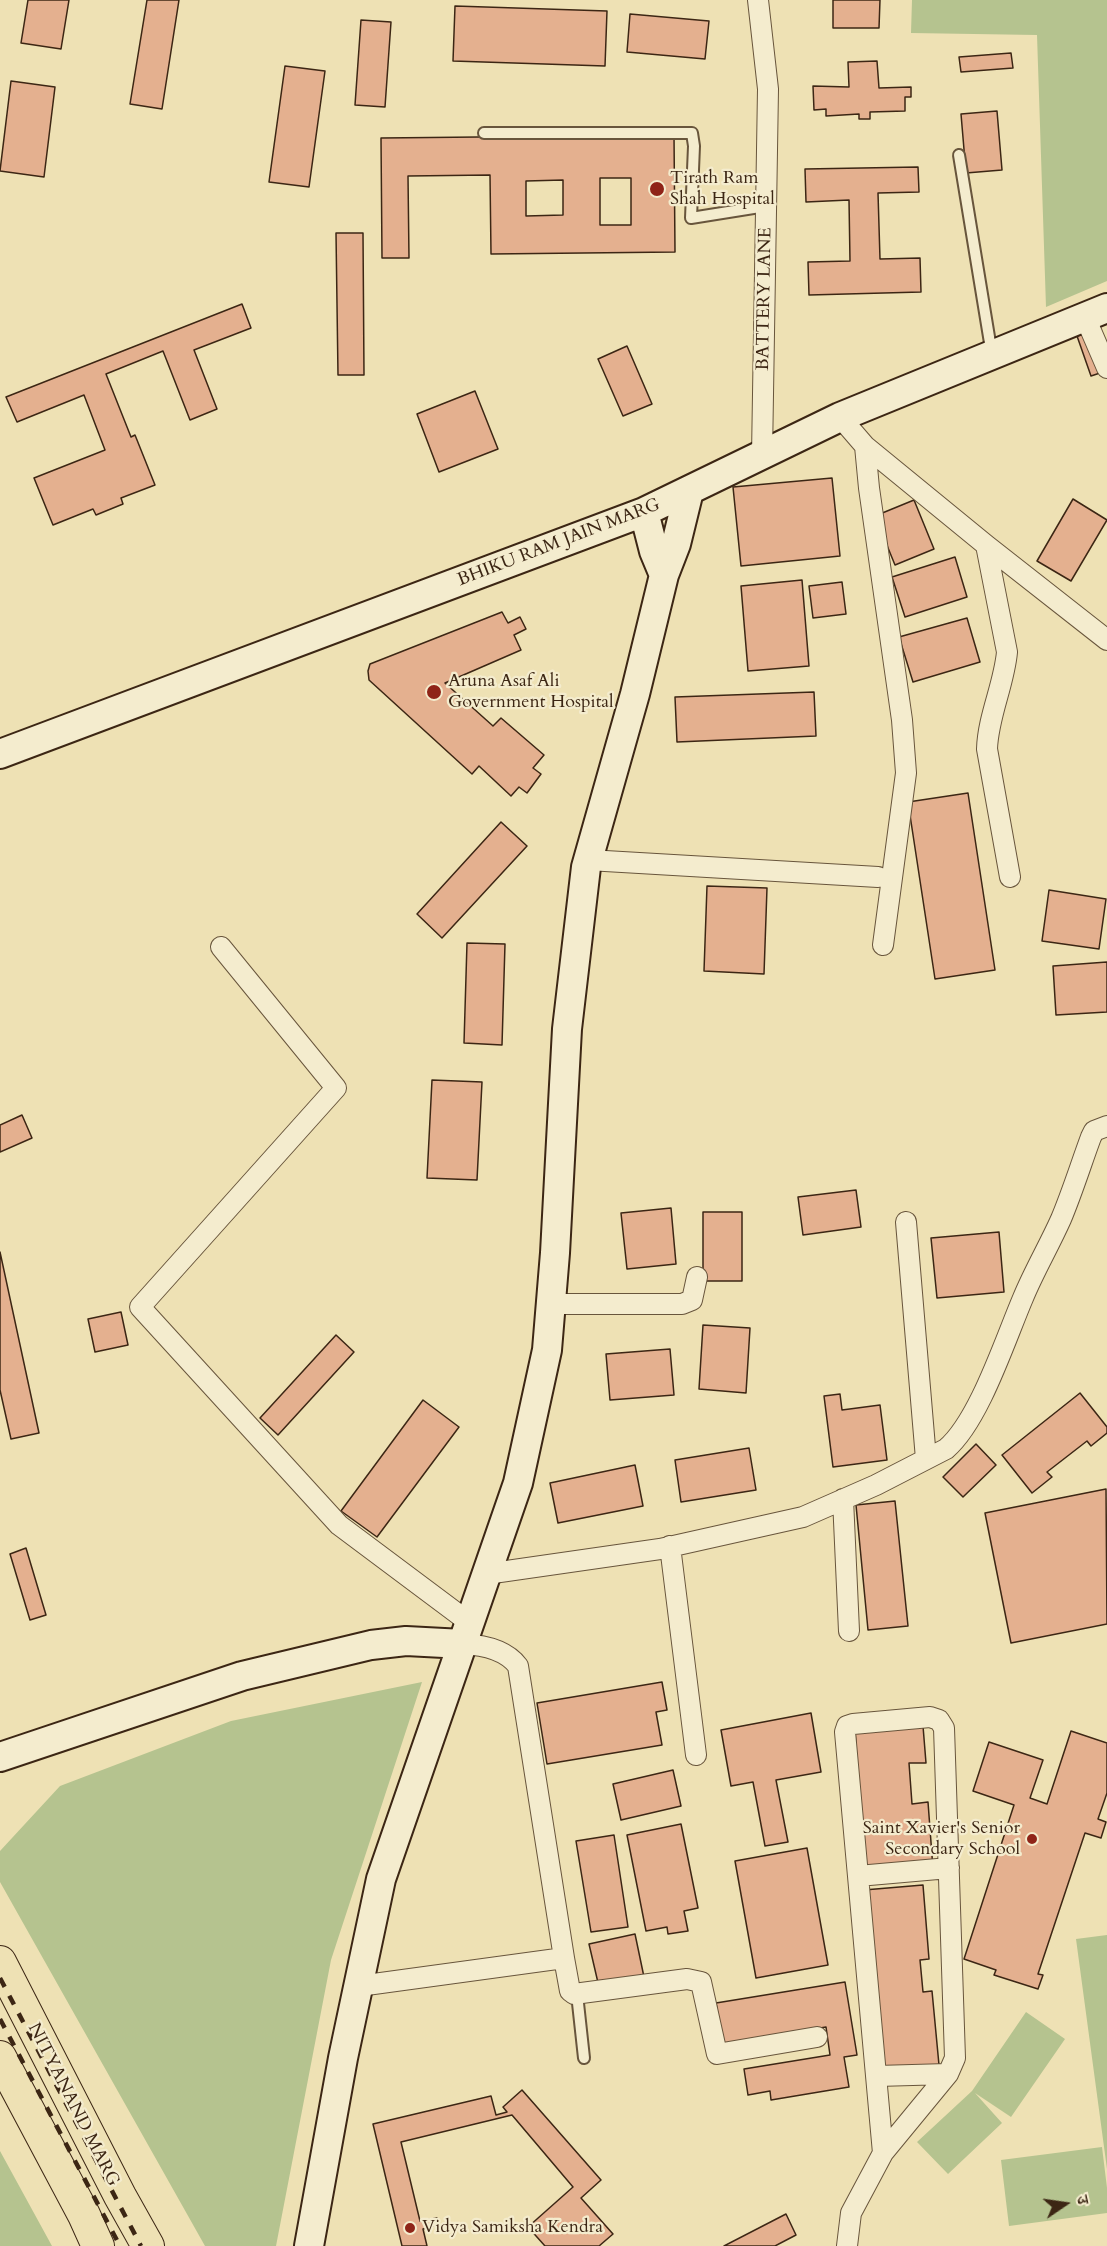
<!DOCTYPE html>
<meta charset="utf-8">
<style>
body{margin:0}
#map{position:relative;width:1107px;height:2246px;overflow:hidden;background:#eee1b4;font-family:Cardo,"Noto Serif Devanagari",serif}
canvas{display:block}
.north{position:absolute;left:1035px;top:2174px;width:60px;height:60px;-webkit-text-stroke:4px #f4ecce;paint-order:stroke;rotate:77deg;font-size:16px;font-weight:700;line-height:24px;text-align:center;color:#3c2614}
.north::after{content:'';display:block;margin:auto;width:21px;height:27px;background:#3c2614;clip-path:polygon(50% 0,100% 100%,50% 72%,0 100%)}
</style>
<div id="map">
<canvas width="1107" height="2246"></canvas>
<div class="north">उ</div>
</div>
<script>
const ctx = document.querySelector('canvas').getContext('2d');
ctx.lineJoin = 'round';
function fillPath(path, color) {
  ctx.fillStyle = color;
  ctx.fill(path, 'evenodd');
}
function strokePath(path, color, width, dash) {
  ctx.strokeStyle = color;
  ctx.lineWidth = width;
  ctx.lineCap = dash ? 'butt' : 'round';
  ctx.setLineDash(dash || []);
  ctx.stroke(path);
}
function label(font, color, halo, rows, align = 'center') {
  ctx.font = font + ' Cardo,serif';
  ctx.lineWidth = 4.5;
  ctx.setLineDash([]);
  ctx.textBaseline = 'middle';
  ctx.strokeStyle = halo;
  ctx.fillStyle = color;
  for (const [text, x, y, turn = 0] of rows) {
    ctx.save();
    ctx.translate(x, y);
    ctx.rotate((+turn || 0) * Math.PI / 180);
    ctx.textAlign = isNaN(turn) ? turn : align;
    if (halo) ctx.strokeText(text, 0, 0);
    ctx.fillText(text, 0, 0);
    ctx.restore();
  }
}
fillPath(new Path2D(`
 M912 0H1107V281L1046 307 1037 35 911 33Z
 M422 1682 331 1960 276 2246H205L0 1882V1851L60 1786 231 1721Z
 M1107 1935V2169L1076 1939Z
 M1026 2012 1065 2039 1011 2117 975 2093 1002 2123 948 2174 917 2142 972 2091Z
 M1102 2147 1107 2188V2213L1009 2226 1001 2160Z
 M0 2151 52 2246H0Z`), '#b5c38f');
const building = new Path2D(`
 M28 0H69L61 49 21 43Z
 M147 0H179L162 109 130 104Z
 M833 0H880L879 28H833Z
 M455 6 607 11 605 66 453 61Z
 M630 14 709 21 705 59 627 52Z
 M361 20 391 22 385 107 355 105Z
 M1011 53 1013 68 961 72 959 57Z
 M877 61 879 88 911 87V97H905V111L870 112V119H859V114L826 116V109L814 110 813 86 849 87 848 62Z
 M285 66 325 71 309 187 269 182Z
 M11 81 55 87 44 177 0 171Z
 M997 111 1002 170 966 173 961 114Z
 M674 135 675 252 491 254 490 175 408 176 409 258H382L381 138ZM600 178H631V225H600ZM563 180V215L526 216V181Z
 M918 167 919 192 878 193 880 259 920 258 921 292 809 295 808 262 850 261 849 200 806 202 805 169Z
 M336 233H363L364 375H338Z
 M242 304 251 328 194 350 217 409 190 420 163 351 106 374 131 437 135 435 155 485 121 498 123 504 96 515 93 509 53 525 34 478 105 450 84 395 17 422 6 397Z
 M1089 332 1103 372 1091 376 1077 336Z
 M627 346 652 404 623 416 598 359Z
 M475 391 498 449 439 472 417 414Z
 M832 478 840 556 741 566 733 487Z
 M1073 499 1107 520 1071 581 1037 561Z
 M914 500 934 549 895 565 875 516Z
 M955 557 967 597 905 617 892 577Z
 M802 580 809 666 748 671 741 586Z
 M842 582 846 614 813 618 809 586Z
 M502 612 508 623 520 617 526 629 514 635 521 650 445 683 493 726 501 718 544 755 533 768 541 774 527 793 519 787 511 796 479 766 472 774 369 680 368 671 370 664Z
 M967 618 980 662 913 682 899 637Z
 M814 692 816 736 677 742 675 697Z
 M968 793 995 970 935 979 908 802Z
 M501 822 527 846 442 938 417 914Z
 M707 886 767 888 764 974 704 971Z
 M1049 890 1106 899 1099 949 1042 941Z
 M467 943 505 944 502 1045 464 1043Z
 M1107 962V1012L1056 1015 1053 966Z
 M432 1080 482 1082 477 1180 427 1178Z
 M22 1115 32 1138 0 1152V1125Z
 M856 1190 861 1227 803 1235 798 1197Z
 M671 1208 676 1264 627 1269 621 1213Z
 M703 1212H742V1281H703Z
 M999 1232 1004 1292 937 1298 931 1238Z
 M0 1252 39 1433 11 1439 0 1390Z
 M121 1312 128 1345 95 1352 88 1319Z
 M703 1325 750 1328 746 1393 699 1389Z
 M336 1335 354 1352 278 1435 260 1418Z
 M670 1349 674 1395 610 1400 606 1354Z
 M1080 1393 1107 1427V1433L1091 1446 1087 1441 1047 1472 1052 1477 1032 1493 1002 1455Z
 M840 1394 842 1410 880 1405 887 1460 833 1467 824 1396Z
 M423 1400 459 1427 377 1537 341 1511Z
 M976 1444 996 1465 963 1497 943 1477Z
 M749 1448 756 1490 681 1502 675 1460Z
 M635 1465 643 1506 558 1523 550 1483Z
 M1106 1489 1107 1624 1011 1643 985 1513Z
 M895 1501 908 1626 868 1630 856 1505Z
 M26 1548 46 1615 30 1620 10 1554Z
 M662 1682 667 1710 656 1712 662 1745 547 1764 537 1703Z
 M811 1713 821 1772 776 1780 788 1842 765 1846 753 1782 731 1786 721 1730Z
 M923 1726 926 1763H909L912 1804 928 1802 933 1869 864 1873 855 1730Z
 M1071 1731 1107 1743V1793L1098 1819 1106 1822 1101 1838 1085 1833 1038 1974 1043 1975 1038 1989 994 1975 996 1970 964 1959 1014 1805 973 1791 989 1742 1043 1760 1030 1798 1047 1804Z
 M673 1770 681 1806 621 1820 613 1784Z
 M681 1824 698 1908 684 1911 688 1931 668 1934 667 1927 646 1931 627 1835Z
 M614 1835 628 1927 591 1932 576 1841Z
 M807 1848 828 1965 756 1978 735 1861Z
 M923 1885 929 1959 920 1960 923 1992 932 1991 939 2065 880 2070 864 1890Z
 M635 1934 644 1977 599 1987 589 1944Z
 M845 1982 857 2055 844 2057 849 2087 771 2100 770 2091 748 2095 744 2069 830 2055 826 2027 723 2044 716 2003Z
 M522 2090 601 2180 581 2198 613 2234 599 2246H545L528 2227 573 2187 512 2115 401 2142 420 2221 437 2218 438 2225 423 2229 427 2246H402L373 2124 491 2096 496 2115 507 2112 503 2107Z
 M786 2214 796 2235 775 2246H724Z`);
fillPath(building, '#e4b08f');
strokePath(building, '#3c2614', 1.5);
const lane = new Path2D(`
 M484 133H692L694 146 691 218 766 206
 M959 155 992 355
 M577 1994 584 2058`);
const street = new Path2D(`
 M758 0 768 89 762 455
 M1085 317 1107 368
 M840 417 865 446 986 545 1107 640
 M865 446 869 488 902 720 906 773 883 945
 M986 545 1007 652C1004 685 988 716 987 749L1010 877
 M588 860 878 877
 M221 947 336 1088 140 1307 339 1525 470 1623
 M906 1222 926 1459
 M551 1304H682L692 1300 697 1277
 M843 1499 849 1631
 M670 1546 696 1755
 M486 1574 660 1549 803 1517 876 1485 946 1449C979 1421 1005 1340 1023 1298 1034 1271 1049 1246 1061 1219 1072 1193 1081 1164 1091 1137L1094 1131 1107 1126
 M858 1876 949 1868
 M564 1958 570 1991 574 1994 687 1979 701 1982 717 2054 817 2037
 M359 1986 564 1958 518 1666C506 1650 483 1645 463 1644
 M877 2076 948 2074
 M847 2246 851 2213 883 2153 948 2074 955 2058 944 1728 939 1720 930 1717 853 1724 847 1726 845 1732 883 2153`);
const secondary = new Path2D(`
 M644 512 654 551 664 575
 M0 754 644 512 840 417 1107 308
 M0 1757 242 1676 371 1645 406 1641 463 1644
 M309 2246 343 2058 381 1879 518 1483 547 1350 555 1253 567 1029 586 867 635 694 664 575 676 544 689 491`);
const primary = new Path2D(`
 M0 1962 120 2196 148 2246
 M0 2057 84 2215 98 2246`);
strokePath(lane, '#68553c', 14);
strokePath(street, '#68553c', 22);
strokePath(secondary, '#3c2614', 32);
strokePath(primary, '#3c2614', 34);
strokePath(lane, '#f4ecce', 10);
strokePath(street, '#f4ecce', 20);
strokePath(secondary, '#f4ecce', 28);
strokePath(primary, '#eee1b4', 32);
strokePath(new Path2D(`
 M0 1978 141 2246
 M0 2019 120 2246`), '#3c2614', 4.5, [10, 10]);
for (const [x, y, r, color] of [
 [657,189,8,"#8f2418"],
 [434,692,8,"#8f2418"],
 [1032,1839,6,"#8f2418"],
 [410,2228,6,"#8f2418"]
]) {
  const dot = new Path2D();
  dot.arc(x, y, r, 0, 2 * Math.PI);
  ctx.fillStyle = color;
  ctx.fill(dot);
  strokePath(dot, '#f4ecce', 2);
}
label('18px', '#3c2614', '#f4ecce', [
 ["Tirath Ram",670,179],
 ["Shah Hospital",670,200],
 ["Aruna Asaf Ali",448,682],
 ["Government Hospital",448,703],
 ["Saint Xavier's Senior",1020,1829,"right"],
 ["Secondary School",1020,1850,"right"],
 ["Vidya Samiksha Kendra",422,2228]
], 'left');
label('18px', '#3c2614', '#f4ecce', [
 ["BATTERY LANE",765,299,-89],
 ["BHIKU RAM JAIN MARG",559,543,-21],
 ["NITYANAND MARG",73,2105,63]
]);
</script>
